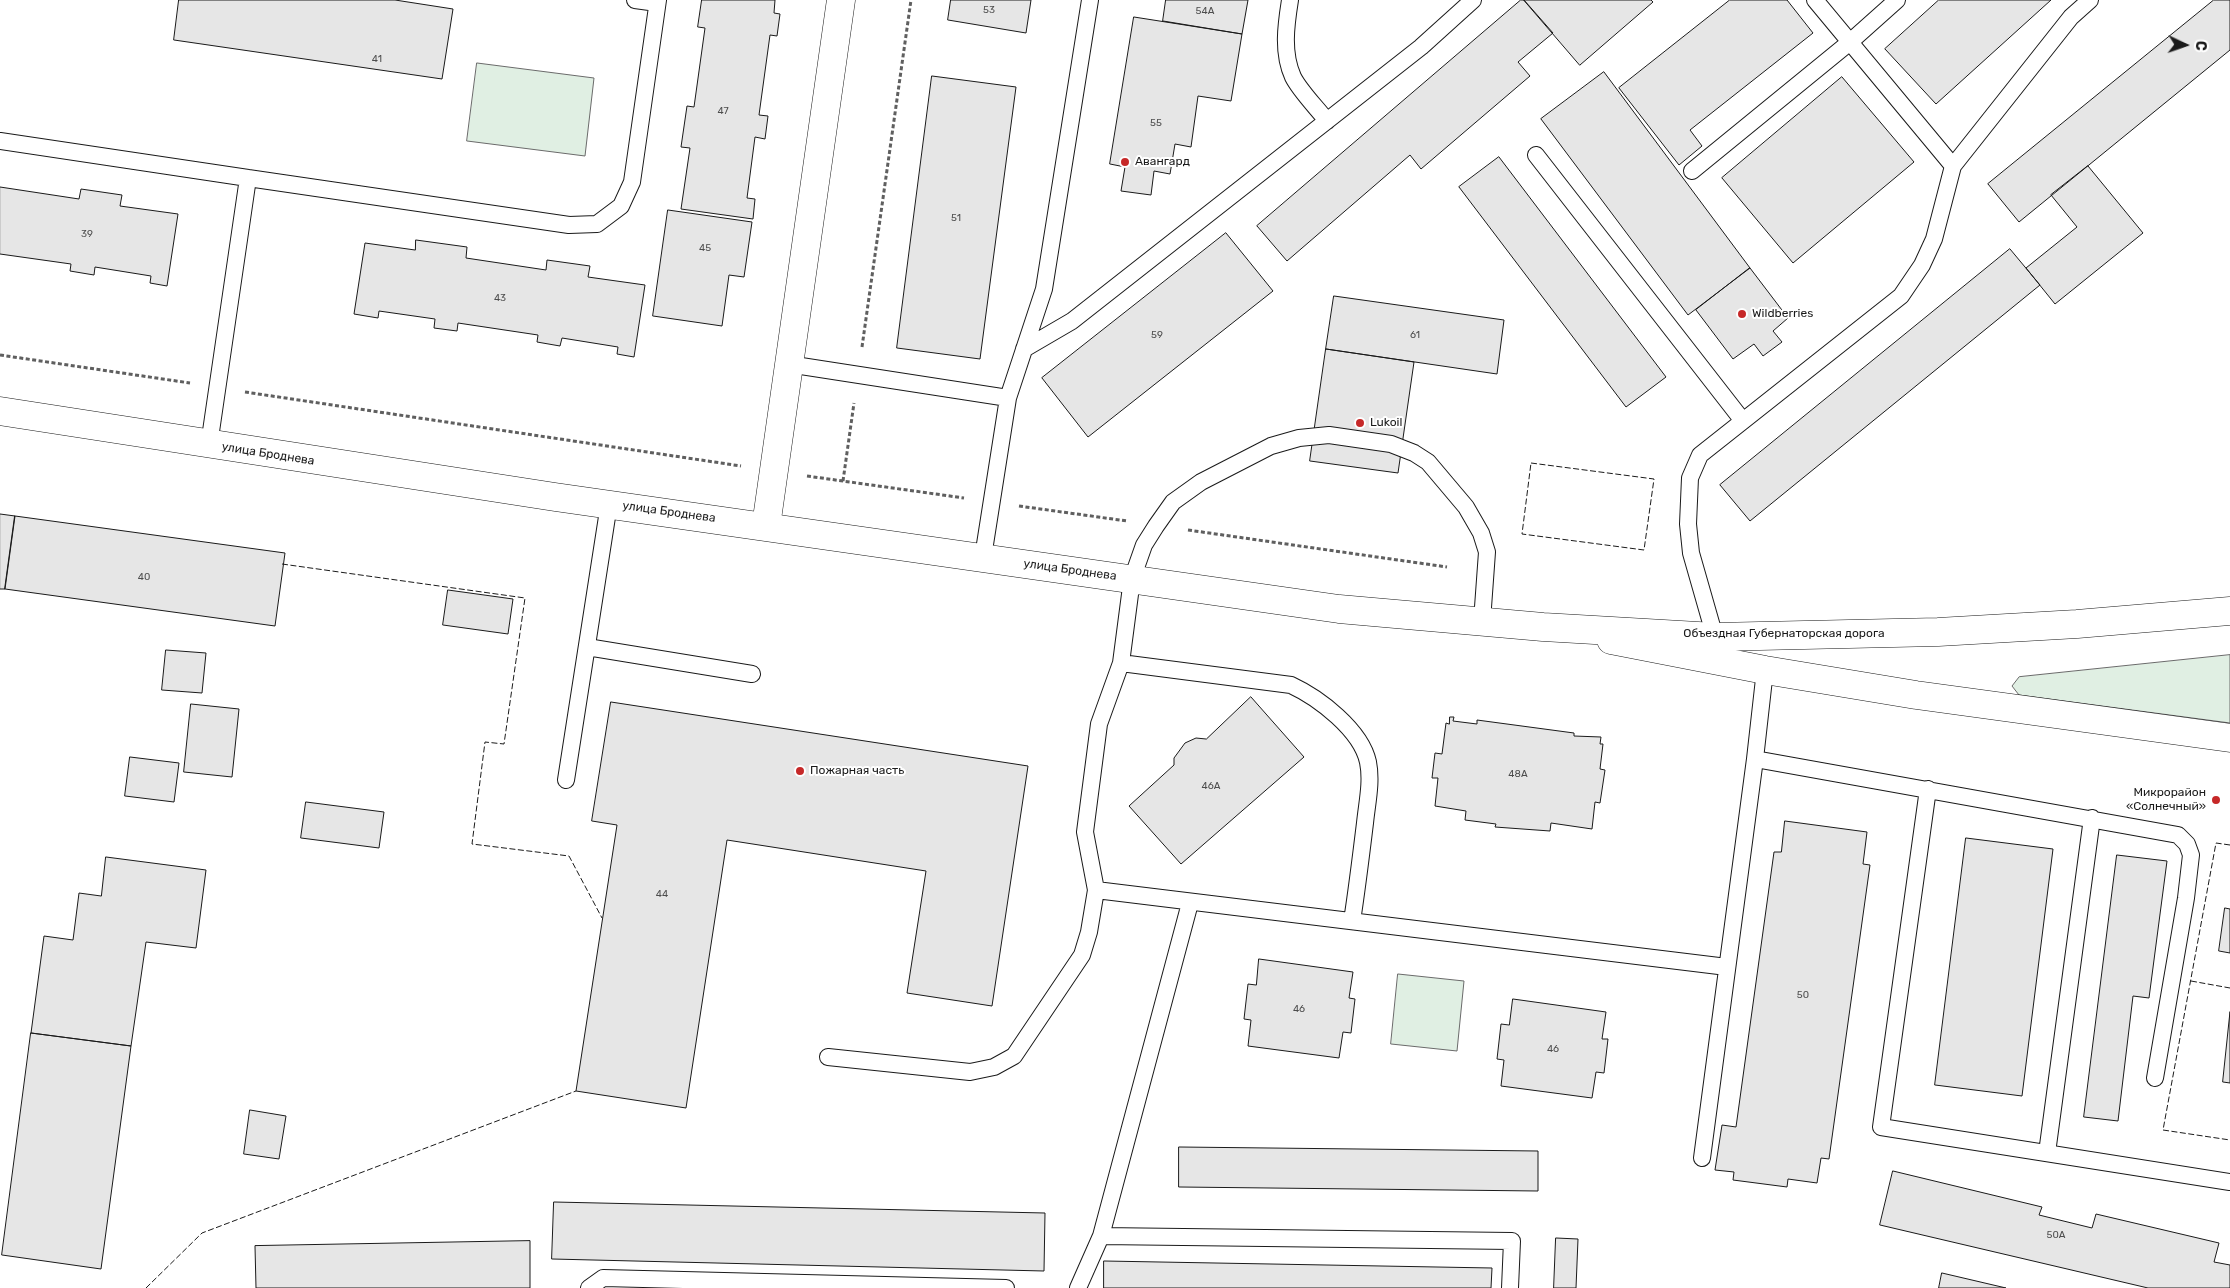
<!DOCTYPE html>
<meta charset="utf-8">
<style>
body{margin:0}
#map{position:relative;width:2230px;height:1288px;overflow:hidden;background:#fff;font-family:Rubik,sans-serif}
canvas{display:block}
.north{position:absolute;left:2160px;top:20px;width:50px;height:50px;-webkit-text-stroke:4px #fff;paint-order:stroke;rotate:93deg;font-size:14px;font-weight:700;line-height:20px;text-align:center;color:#1a1a1a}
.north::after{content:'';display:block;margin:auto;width:18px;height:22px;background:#1a1a1a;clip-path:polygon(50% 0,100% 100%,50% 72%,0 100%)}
</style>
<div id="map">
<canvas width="2230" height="1288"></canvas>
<div class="north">С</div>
</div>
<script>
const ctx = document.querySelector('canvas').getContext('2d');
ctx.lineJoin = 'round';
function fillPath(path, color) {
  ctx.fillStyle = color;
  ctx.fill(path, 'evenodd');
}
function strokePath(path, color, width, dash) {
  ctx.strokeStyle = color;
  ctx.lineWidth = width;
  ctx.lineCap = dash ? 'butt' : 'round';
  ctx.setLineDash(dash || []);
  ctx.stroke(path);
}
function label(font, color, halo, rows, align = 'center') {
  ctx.font = font + ' Rubik,sans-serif';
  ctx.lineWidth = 4;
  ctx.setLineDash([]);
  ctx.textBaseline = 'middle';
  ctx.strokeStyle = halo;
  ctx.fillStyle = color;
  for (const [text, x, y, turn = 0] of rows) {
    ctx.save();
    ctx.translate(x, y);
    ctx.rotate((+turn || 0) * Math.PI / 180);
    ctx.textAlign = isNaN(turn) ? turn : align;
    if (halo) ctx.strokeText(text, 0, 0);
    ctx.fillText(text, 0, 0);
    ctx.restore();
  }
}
const green = new Path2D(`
 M477 63 594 78 585 156 467 141Z
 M2230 655V723L2019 695 2012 686 2019 677Z
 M1398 974 1464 981 1457 1051 1391 1044Z`);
fillPath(green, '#e0efe3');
strokePath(green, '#6a6a6a', 1);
const building = new Path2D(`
 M179 0H395L453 9 442 79 174 40Z
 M702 0H775L774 13 780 14 777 36 770 35 759 115 768 116 765 139 755 137 747 198 755 199 753 219 681 209 690 148 681 147 687 106 694 107 705 28 698 27Z
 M951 0H1031L1026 33 948 20Z
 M1166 0H1248L1242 34 1163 21Z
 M1521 0H1524L1553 33 1518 62 1530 76 1421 169 1410 155 1287 261 1257 226Z
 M1524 0H1651L1653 2 1580 65Z
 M1730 0H1787L1813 33 1690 130 1702 146 1679 165 1619 88Z
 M1939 0H2051L1936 104 1885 49Z
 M2214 0H2230V50L2019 222 1988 184Z
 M1134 17 1242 34 1231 101 1198 96 1191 147 1175 144 1170 174 1154 171 1151 195 1121 191 1125 167 1110 164Z
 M1604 72 1750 268 1688 315 1541 119Z
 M932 76 1016 87 980 359 897 348Z
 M1842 77 1914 162 1793 263 1722 178Z
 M1499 157 1666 377 1626 407 1459 187Z
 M2088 166 2143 233 2055 304 2026 268 2077 227 2051 195Z
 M0 187 79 199 81 189 122 195 120 206 178 214 167 286 150 283 151 276 95 267 94 275 70 271 71 264 0 254Z
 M668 210 752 222 744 277 729 275 722 326 653 316Z
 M1226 233 1273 291 1088 437 1042 378Z
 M416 240 467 247 466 258 546 270 547 260 590 266 588 277 645 285 634 357 617 354 618 347 562 338 560 346 537 342 538 335 458 323 457 331 434 328 435 319 379 311 378 318 354 314 365 243 415 250Z
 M2010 249 2040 285 1750 521 1720 485Z
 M1750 268 1788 318 1773 331 1782 342 1763 356 1754 344 1733 359 1696 310Z
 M1334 296 1504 320 1497 374 1326 349Z
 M1326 349 1414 362 1398 473 1310 461Z
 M0 514 15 516 5 589H0Z
 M15 516 285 553 275 626 5 589Z
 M448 590 513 599 508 634 443 625Z
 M166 650 206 653 202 693 162 690Z
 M1251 697 1304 757 1181 864 1129 806 1174 765V758L1185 743 1196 738 1206 739Z
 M611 702 1028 766 992 1006 907 993 926 871 727 840 686 1108 576 1091 617 825 592 821Z
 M191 704 239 709 232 777 184 772Z
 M1450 717H1454L1453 721 1477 724V720L1574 733V736L1601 737 1600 744H1603L1600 769 1605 770 1600 803 1595 802 1592 829 1551 823 1550 831 1495 827 1496 824 1465 820 1466 811 1435 806 1438 778H1432L1435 753 1442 754 1446 723 1449 724Z
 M130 757 179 763 174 802 125 796Z
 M306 802 384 812 379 848 301 838Z
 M1785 821 1867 832 1863 864 1870 865 1829 1159 1821 1158 1817 1183 1788 1179 1787 1187 1733 1180 1734 1172 1715 1170 1722 1125 1736 1127 1774 852H1781Z
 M1966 838 2053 849 2022 1096 1935 1085Z
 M2117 855 2167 861 2149 998 2133 996 2118 1121 2084 1117Z
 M106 857 206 870 196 948 146 942 131 1046 31 1033 44 936 73 940 79 893 101 896Z
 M2225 908 2230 909V953L2219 951Z
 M1259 959 1353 972 1349 998 1355 999 1351 1033 1343 1032 1339 1058 1248 1046 1251 1020 1244 1019 1248 984 1256 985Z
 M1513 999 1606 1012 1602 1039H1608L1604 1073 1596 1072 1592 1098 1501 1086 1504 1060 1497 1059 1501 1024 1509 1025Z
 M2230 1012V1083L2223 1082Z
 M31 1033 131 1046 101 1269 2 1255Z
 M250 1110 286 1116 279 1159 244 1154Z
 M1179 1147 1538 1151V1191L1179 1187Z
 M1893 1171 2042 1207 2039 1215 2092 1228 2096 1214 2219 1243 2214 1262 2230 1265V1288H2148L1880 1225Z
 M554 1202 1045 1213 1044 1271 552 1259Z
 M1556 1238 1578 1239 1576 1288H1554Z
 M530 1241V1288H256L255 1246Z
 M1104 1261 1492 1268 1491 1288H1104Z
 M1942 1273 2006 1288H1939Z`);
fillPath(building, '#e6e6e6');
strokePath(building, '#1a1a1a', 1);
const lane = new Path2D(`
 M635 0 657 3
 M1290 0C1286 25 1282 53 1293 77 1300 91 1317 108 1327 121
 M1815 0 1953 166
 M0 141 248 178
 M1536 155 1743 421
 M1692 171 1850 42 1897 0
 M1024 349 1072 321 1421 47 1473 0
 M788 364 1008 398
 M209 445 248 178 569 225 597 224 621 206 632 182 658 0
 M983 557 1008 398 1044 289 1090 0
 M1482 621 1487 552 1481 533 1466 507 1428 462 1414 453 1391 444 1329 435 1299 438 1271 446 1201 482 1173 502 1156 526 1144 545 1132 579 1121 663 1099 724 1085 832 1096 890 1727 967
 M1715 637 1691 553 1688 524 1690 478 1700 455 1901 296 1922 265 1934 239 1953 166 2071 17 2090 0
 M587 647 752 674
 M1121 663 1291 685C1319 698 1361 730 1368 762 1372 782 1367 803 1365 823 1361 856 1357 889 1352 921
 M1755 759 2178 835 2187 844 2191 855 2186 898 2155 1078
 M566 780 609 504
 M1928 789 1881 1127 2230 1182
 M828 1057 970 1072 994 1067 1014 1056 1082 955 1089 932 1096 890
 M2047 1153 2092 818
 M1702 1158 1755 759 1765 670
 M1101 1236 1190 903
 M589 1288 603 1278 1006 1288
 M1078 1288 1101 1236 1512 1241 1510 1288`);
const street = new Path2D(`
 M766 526 841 0
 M1611 640 1765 670 1916 695 2230 738`);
const secondary = new Path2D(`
 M0 411 555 497 1339 609 1543 627 1715 637 1938 632 2077 624 2230 611`);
strokePath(lane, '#1a1a1a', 18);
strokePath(street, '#1a1a1a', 29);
strokePath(secondary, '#1a1a1a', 29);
strokePath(new Path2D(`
 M862 347 911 0
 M0 355 190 383
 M245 392 741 466
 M807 476 964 498
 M843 481 854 403
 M1019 506 1127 521
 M1188 530 1447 567`), '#5f5f5f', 3, [4, 2.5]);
strokePath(lane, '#fff', 16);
strokePath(street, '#fff', 28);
strokePath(secondary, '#fff', 28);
strokePath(new Path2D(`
 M1531 463 1654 479 1644 550 1522 534Z
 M282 564 525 598 504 744 485 742 472 844 569 856 602 918
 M2230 845 2216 843 2163 1130 2230 1140
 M2191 981 2230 988
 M146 1288 202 1233 576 1091`), '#1a1a1a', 1, [6, 2.5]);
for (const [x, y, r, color] of [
 [1125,162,5,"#c62828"],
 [1742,314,5,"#c62828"],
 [1360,423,5,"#c62828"],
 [800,771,5,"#c62828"],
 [2216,800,5,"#c62828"]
]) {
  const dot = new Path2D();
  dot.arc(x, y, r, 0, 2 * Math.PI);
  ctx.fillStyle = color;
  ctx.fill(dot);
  strokePath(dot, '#fff', 2);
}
label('10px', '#4d4d4d', null, [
 ["53",989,10],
 ["54А",1205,11],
 ["41",377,59],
 ["47",723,111],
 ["55",1156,123],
 ["51",956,218],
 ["39",87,234],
 ["45",705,248],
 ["43",500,298],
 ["59",1157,335],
 ["61",1415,335],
 ["40",144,577],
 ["48А",1518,774],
 ["46А",1211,786],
 ["44",662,894],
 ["50",1803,995],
 ["46",1299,1009],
 ["46",1553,1049],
 ["50А",2056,1235]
]);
label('12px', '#1a1a1a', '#fff', [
 ["Авангард",1135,162],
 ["Wildberries",1752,314],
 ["Lukoil",1370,423],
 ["Пожарная часть",810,771],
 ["Микрорайон",2206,793,"right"],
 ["«Солнечный»",2206,807,"right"]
], 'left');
label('12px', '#1a1a1a', '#fff', [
 ["улица Броднева",268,454,9],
 ["улица Броднева",669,512,8],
 ["улица Броднева",1070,570,8],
 ["Объездная Губернаторская дорога",1784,634]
]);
</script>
